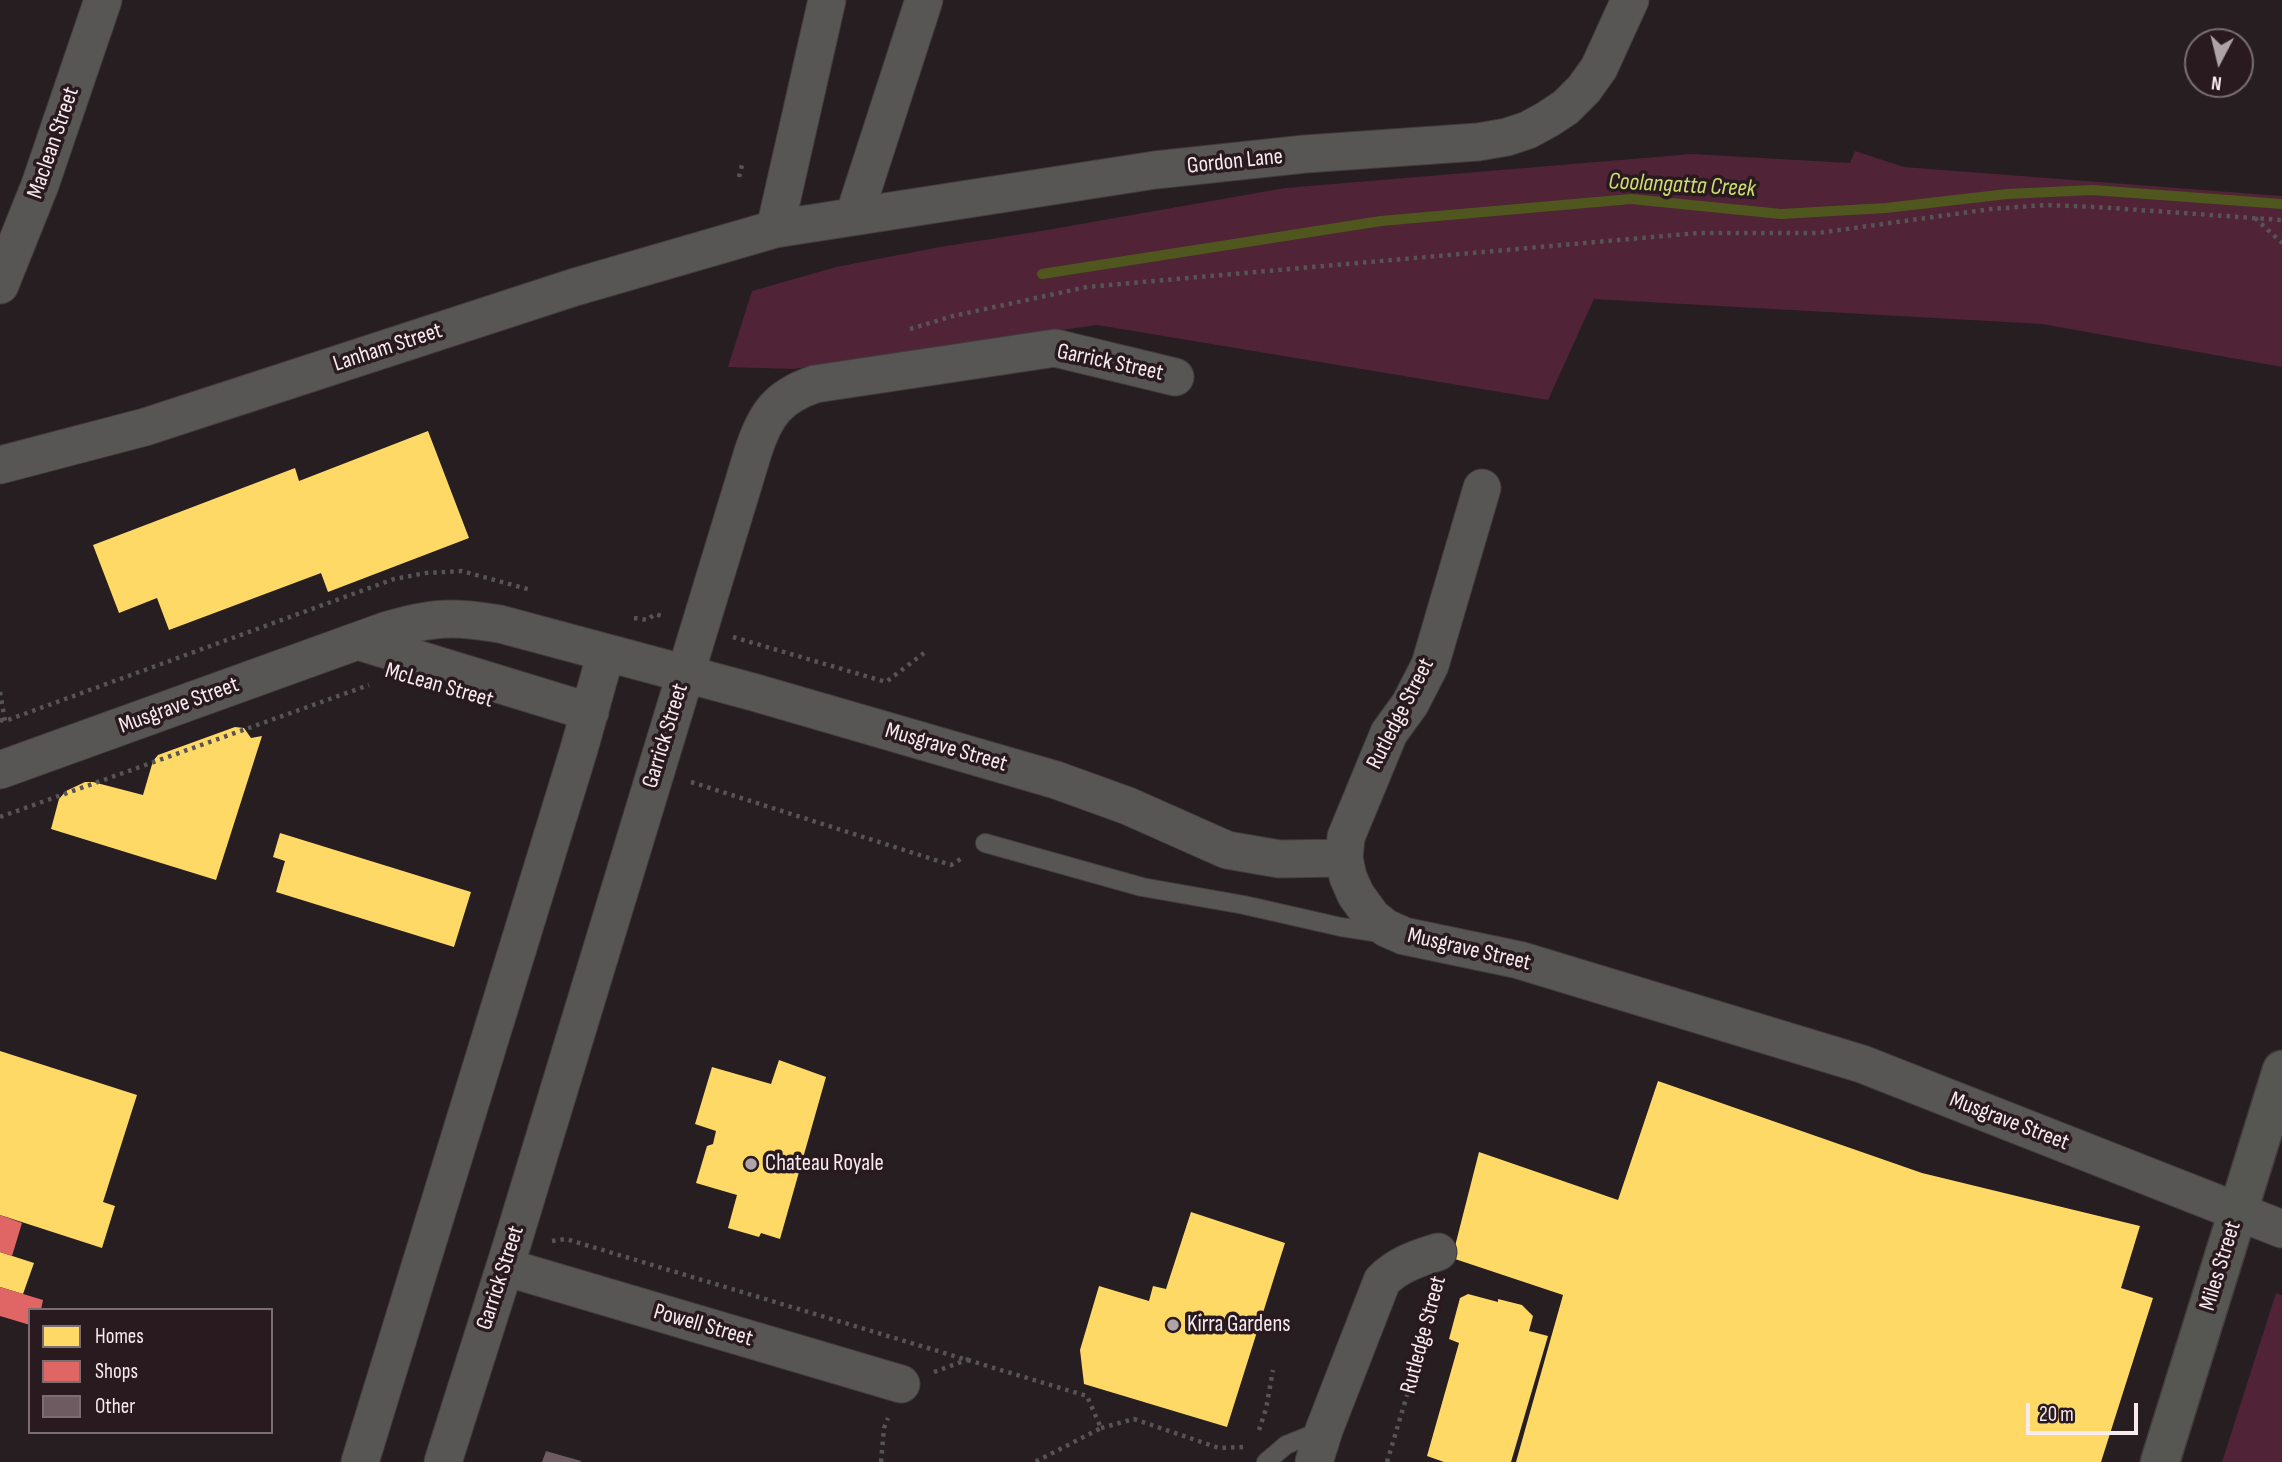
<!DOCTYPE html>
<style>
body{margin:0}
#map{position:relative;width:2282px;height:1462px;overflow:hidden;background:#261e20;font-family:"Sofia Sans Condensed",sans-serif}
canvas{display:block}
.legend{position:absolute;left:28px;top:1308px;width:245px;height:126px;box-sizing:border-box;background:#291a1f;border:2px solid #7b6e72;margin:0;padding:9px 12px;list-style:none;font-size:21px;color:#f7ebef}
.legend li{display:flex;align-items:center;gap:14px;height:35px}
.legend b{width:35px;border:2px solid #7b6e72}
.north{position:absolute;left:2184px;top:28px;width:70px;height:70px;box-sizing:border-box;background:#291a1f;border:2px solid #7b6e72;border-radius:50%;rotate:187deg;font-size:19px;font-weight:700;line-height:28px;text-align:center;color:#f7ebef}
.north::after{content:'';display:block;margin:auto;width:24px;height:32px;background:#aea3a7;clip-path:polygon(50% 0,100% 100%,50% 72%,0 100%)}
.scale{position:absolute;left:2026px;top:1403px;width:112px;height:32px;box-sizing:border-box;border:4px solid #f7ebef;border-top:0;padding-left:9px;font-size:21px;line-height:24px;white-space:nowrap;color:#f7ebef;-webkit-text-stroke:5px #291a1f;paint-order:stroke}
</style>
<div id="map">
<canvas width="2282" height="1462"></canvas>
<ul class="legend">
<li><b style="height:19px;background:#ffd966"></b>Homes</li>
<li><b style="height:19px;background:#e06666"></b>Shops</li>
<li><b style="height:19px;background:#6e5a61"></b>Other</li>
</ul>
<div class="north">N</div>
<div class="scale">20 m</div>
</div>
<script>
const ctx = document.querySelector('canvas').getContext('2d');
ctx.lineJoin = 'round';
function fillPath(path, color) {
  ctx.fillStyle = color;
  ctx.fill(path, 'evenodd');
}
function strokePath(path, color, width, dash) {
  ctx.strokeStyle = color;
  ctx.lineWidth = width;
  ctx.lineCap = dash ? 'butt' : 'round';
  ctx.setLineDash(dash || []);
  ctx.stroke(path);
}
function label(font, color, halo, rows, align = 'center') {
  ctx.font = font + ' "Sofia Sans Condensed",sans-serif';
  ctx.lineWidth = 7;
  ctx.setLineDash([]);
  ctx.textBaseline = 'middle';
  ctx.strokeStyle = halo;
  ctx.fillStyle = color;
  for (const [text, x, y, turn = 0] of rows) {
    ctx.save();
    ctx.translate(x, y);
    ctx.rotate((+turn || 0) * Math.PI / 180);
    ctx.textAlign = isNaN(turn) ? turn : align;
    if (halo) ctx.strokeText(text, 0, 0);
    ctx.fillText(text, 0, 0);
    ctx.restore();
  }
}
fillPath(new Path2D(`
 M1855 151 1904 167 2282 196V367L2042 324 1594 299 1548 400 1097 325 793 369 728 367 752 291 836 267 940 247 1041 231 1285 188 1692 154 1850 163Z
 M2276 1293 2282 1295V1462H2222Z`), '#502336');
fillPath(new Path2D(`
 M428 431 469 538 328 592 321 573 169 630 157 598 119 613 93 545 295 468 299 481Z
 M235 727 244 728 251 738 262 736 216 880 51 829 59 799 66 791 85 782H93L143 795 153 761 158 755Z
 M280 833 471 892 454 947 276 892 285 861 273 857Z
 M0 1051 137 1095 103 1202 115 1206 102 1248 0 1215Z
 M779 1060 826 1077 780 1239 761 1233 759 1237 728 1228 737 1195 696 1183 707 1146 713 1144 716 1131 695 1124 712 1067 771 1084Z
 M1658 1081 1922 1173 2140 1226 2121 1288 2153 1298 2101 1462H1516L1563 1295 1452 1258 1479 1152 1618 1200Z
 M1191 1212 1285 1243 1227 1427 1084 1384 1080 1350 1099 1286 1149 1301 1153 1286 1166 1289Z
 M0 1252 34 1263 23 1294 0 1287Z
 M1468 1294 1498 1302V1299L1522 1305 1533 1316 1529 1331 1548 1336 1511 1462H1444L1427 1456 1459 1343 1449 1339 1460 1298Z`), '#ffd966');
fillPath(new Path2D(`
 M0 1215 22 1223 12 1256 0 1252Z
 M0 1287 43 1300 41 1310H30V1325L0 1316Z`), '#e06666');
strokePath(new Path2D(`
 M1042 274 1381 221 1631 199 1781 214 1886 208 2007 194 2093 190 2282 204`), '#4f571f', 10);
fillPath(new Path2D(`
 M546 1451 581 1461V1462H542Z`), '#6e5a61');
const lane = new Path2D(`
 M985 843 1142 887 1244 905 1341 927 1380 933
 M1266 1462 1286 1445 1323 1430`);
const street = new Path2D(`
 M854 216 924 0
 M775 229 827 0
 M0 285 40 185 103 0
 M0 465 145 427 575 287 775 229 1155 170 1305 154 1478 142 1507 137 1528 130 1548 119 1566 107 1584 89 1599 68 1630 0
 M1482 488 1430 665 1410 704 1389 733 1346 837 1344 858 1348 877 1356 895 1372 917 1386 928 1404 936 1519 960 1862 1064 2282 1229
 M358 641 590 712
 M0 770 385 631C432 617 452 616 500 624L753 692 1056 780 1128 806 1227 850 1279 859 1344 858
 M505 1267 901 1384
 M360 1462 579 749 606 653
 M443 1462 513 1241 753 452C765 415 777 397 815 384L1055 348 1175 377
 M1314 1462 1324 1430 1382 1281C1397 1265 1418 1258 1438 1252`);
const secondary = new Path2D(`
 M2160 1462 2282 1070`);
strokePath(lane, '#423c3e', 20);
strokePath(street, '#423c3e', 39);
strokePath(secondary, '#423c3e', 41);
strokePath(new Path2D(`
 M739 177 743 161
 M2255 218 2282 243
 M910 329 953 316 1087 287 1698 233H1818L1991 209 2046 205 2097 207 2282 220
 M634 618 647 620 655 614 665 617
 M733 637 886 682 924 653
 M0 692 5 721
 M0 720 5 721 394 579 426 573 462 571 531 590
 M691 782 951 865 964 857
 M0 817 369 685
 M552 1241 566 1239 1087 1396 1101 1428 1035 1462
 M934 1372 969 1359
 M1101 1428 1134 1419 1219 1448 1243 1447
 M1259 1430 1266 1409 1273 1370
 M881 1462 884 1428 888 1418
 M1387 1462 1438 1292`), '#575454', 4.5, [3.5, 5]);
strokePath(lane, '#585655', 18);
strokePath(street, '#585655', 37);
strokePath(secondary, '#565653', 38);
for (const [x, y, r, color] of [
 [751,1164,7,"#aea3a7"],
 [1173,1325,7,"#aea3a7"]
]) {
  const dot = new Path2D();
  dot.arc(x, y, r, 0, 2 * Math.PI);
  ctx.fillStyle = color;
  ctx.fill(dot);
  strokePath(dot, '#291a1f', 2.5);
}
label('23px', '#f7ebef', '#291a1f', [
 ["Maclean Street",54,143,-71],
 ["Gordon Lane",1235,162,-6],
 ["Lanham Street",388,348,-18],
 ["Garrick Street",1110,363,12],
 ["McLean Street",439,686,16],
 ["Musgrave Street",179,706,-20],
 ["Rutledge Street",1401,714,-63],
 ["Garrick Street",666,736,-73],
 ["Musgrave Street",946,748,16],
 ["Musgrave Street",1469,950,13],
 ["Musgrave Street",2009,1122,21],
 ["Miles Street",2221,1266,-73],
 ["Garrick Street",501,1278,-72],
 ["Powell Street",703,1326,16],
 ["Rutledge Street",1424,1335,-75]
]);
label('23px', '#f7ebef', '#291a1f', [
 ["Chateau Royale",765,1164],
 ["Kirra Gardens",1187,1325]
], 'left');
label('italic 24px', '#ccdf71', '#291a1f', [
 ["Coolangatta Creek",1682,186,3]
]);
</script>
